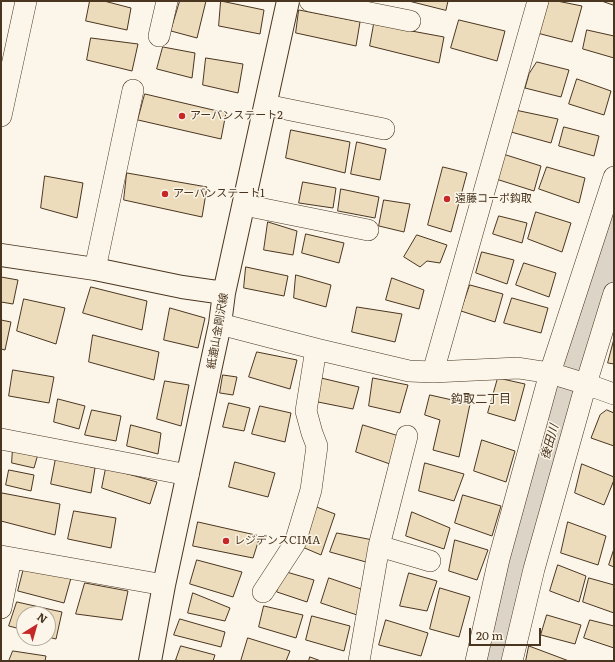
<!DOCTYPE html>
<meta charset="utf-8">
<style>
body{margin:0}
#map{position:relative;width:615px;height:662px;overflow:hidden;background:#fbf6e9;font-family:Literata,serif}
canvas{display:block}
.frame{position:absolute;inset:0;border:2px solid #4a3520;pointer-events:none}
.north{position:absolute;left:16px;top:606px;width:40px;height:40px;box-sizing:border-box;background:#fbf6e9;border:1px solid #b4a999;border-radius:50%;rotate:37deg;font-size:11px;font-weight:700;line-height:16px;text-align:center;color:#4a3520}
.north::after{content:'';display:block;margin:auto;width:14px;height:18px;background:#c62828;clip-path:polygon(50% 0,100% 100%,50% 72%,0 100%)}
.scale{position:absolute;left:469px;top:628px;width:72px;height:18px;box-sizing:border-box;border:2px solid #4a3520;border-top:0;padding-left:5px;font-size:12px;line-height:14px;white-space:nowrap;color:#4a3520;-webkit-text-stroke:3px #fbf6e9;paint-order:stroke}
</style>
<div id="map">
<canvas width="615" height="662"></canvas>
<div class="frame"></div>
<div class="north">N</div>
<div class="scale">20 m</div>
</div>
<script>
const ctx = document.querySelector('canvas').getContext('2d');
ctx.lineJoin = 'round';
function strokePath(path, color, width, dash) {
  ctx.strokeStyle = color;
  ctx.lineWidth = width;
  ctx.lineCap = dash ? 'butt' : 'round';
  ctx.setLineDash(dash || []);
  ctx.stroke(path);
}
function fillPath(path, color) {
  ctx.fillStyle = color;
  ctx.fill(path, 'evenodd');
}
function label(font, color, halo, rows, align = 'center') {
  ctx.font = font + ' Literata,"Noto Sans JP",serif';
  ctx.lineWidth = 3;
  ctx.setLineDash([]);
  ctx.textBaseline = 'middle';
  ctx.strokeStyle = halo;
  ctx.fillStyle = color;
  for (const [text, x, y, turn = 0] of rows) {
    ctx.save();
    ctx.translate(x, y);
    ctx.rotate((+turn || 0) * Math.PI / 180);
    ctx.textAlign = isNaN(turn) ? turn : align;
    if (halo) ctx.strokeText(text, 0, 0);
    ctx.fillText(text, 0, 0);
    ctx.restore();
  }
}
strokePath(new Path2D(`
 M497 661 503 642 517 555 614 226`), '#dcd4c6', 43);
const building = new Path2D(`
 M90 1H104L131 8 127 30 86 21Z
 M180 1H206L197 38 171 31Z
 M221 1 264 10 260 34 219 26Z
 M409 1H448L446 10Z
 M547 1H557L582 6 572 42 537 33Z
 M602 1H614V5Z
 M299 10 360 22 356 46 296 33Z
 M459 20 505 31 497 61 451 48Z
 M374 24 444 37 439 63 370 46Z
 M587 30 614 36V58L583 49Z
 M91 38 138 44 132 71 87 60Z
 M163 47 195 53 192 78 157 69Z
 M206 58 243 64 238 93 203 85Z
 M537 62 569 70 561 97 525 88 529 74Z
 M577 79 611 91 604 115 569 104Z
 M145 94 226 113 221 139 138 120Z
 M515 110 558 119 551 143 511 132Z
 M564 127 599 136 594 156 559 146Z
 M291 130 350 142 345 173 286 158Z
 M357 142 386 149 380 180 351 174Z
 M503 154 541 166 534 191 496 179Z
 M443 167 467 173 451 232 428 225Z
 M547 167 585 178 579 203 539 189Z
 M127 173 207 187 202 217 124 200Z
 M45 176 83 183 77 218 41 208Z
 M303 182 336 188 333 208 299 203Z
 M341 189 379 197 375 218 338 211Z
 M384 200 410 204 404 232 379 226Z
 M536 212 571 223 562 252 528 239Z
 M499 216 527 223 522 243 493 234Z
 M268 222 297 231 293 255 264 250Z
 M306 234 344 243 339 263 302 253Z
 M417 235 447 245 440 263 427 261 420 267 404 257Z
 M482 252 514 260 507 284 476 273Z
 M524 263 556 273 549 297 516 285Z
 M246 267 288 276 284 296 244 288Z
 M296 275 331 285 326 307 294 298Z
 M1 277 18 280 13 304 1 302Z
 M392 278 424 290 419 309 386 300Z
 M470 285 503 294 495 322 461 311Z
 M91 287 147 301 142 330 83 313Z
 M512 298 548 308 541 333 504 323Z
 M24 299 65 308 56 344 17 331Z
 M357 307 402 314 395 342 352 332Z
 M170 308 205 318 198 348 164 340Z
 M1 320 11 322 5 350 1 349Z
 M93 335 159 352 154 380 89 362Z
 M614 339V364L608 363Z
 M257 352 297 360 290 389 249 377Z
 M13 370 54 377 49 403 9 396Z
 M223 375 237 377 233 395 220 393Z
 M317 377 359 387 353 409 313 401Z
 M373 378 408 385 400 413 369 406Z
 M498 378 525 384 515 421 488 413Z
 M165 381 189 385 181 426 157 419Z
 M430 395 470 404 459 457 433 450 440 420 425 415Z
 M58 399 85 406 79 429 54 422Z
 M229 403 250 408 244 431 223 427Z
 M260 406 291 413 285 442 252 434Z
 M92 410 121 416 116 441 85 435Z
 M607 410 614 413V446L591 438 600 415Z
 M131 425 161 433 158 454 127 446Z
 M363 425 399 436 390 464 356 452Z
 M482 440 515 451 506 482 474 471Z
 M13 447 38 454 34 468 12 463Z
 M56 458 95 468 91 493 51 484Z
 M235 462 275 473 268 497 229 487Z
 M425 463 464 474 454 501 419 491Z
 M582 464 614 477V480L604 505 575 493Z
 M106 468 157 482 150 504 102 488Z
 M9 470 34 475 31 491 6 485Z
 M2 493 60 504 55 535 1 521V498Z
 M463 495 501 506 492 536 455 523Z
 M314 506 335 514 321 555 300 546Z
 M74 511 116 518 111 548 68 539Z
 M412 512 450 528 444 549 406 536Z
 M198 522 260 536 253 558 193 546Z
 M568 522 606 536 598 565 561 553Z
 M337 533 373 540 366 562 330 552Z
 M455 540 488 550 477 580 449 571Z
 M614 549V567L609 565Z
 M197 560 242 572 233 597 190 584Z
 M558 565 586 576 579 602 550 591Z
 M24 568 71 578 64 603 18 591Z
 M283 571 314 580 307 602 277 592Z
 M409 573 437 581 427 611 400 606Z
 M329 578 364 590 357 615 321 603Z
 M589 578 614 585V613L583 602Z
 M85 583 128 591 122 620 76 614Z
 M440 588 470 597 459 637 430 629Z
 M193 593 230 608 225 621 188 613Z
 M17 602 62 612 56 639 48 637V614H24V630L9 626Z
 M264 606 303 615 296 638 259 627Z
 M547 615 581 625 575 644 541 635Z
 M312 616 350 626 344 651 306 640Z
 M180 619 225 632 221 647 174 635Z
 M386 620 428 633 421 656 379 645Z
 M590 620 614 626V648L584 638Z
 M248 638 290 651 286 661H241Z
 M181 646 215 655 213 661H180L176 660Z
 M529 646 569 661H526Z
 M13 651 46 656 45 661H9Z
 M310 657 321 661H309Z`);
fillPath(building, '#ecdcbc');
strokePath(building, '#4a3520', 1);
const street = new Path2D(`
 M310 1 410 21
 M159 36 167 1
 M266 105 384 129
 M1 116 26 1
 M244 205 368 230
 M95 269 133 90
 M220 324 316 349 409 371 433 372 518 368 550 373 586 384 614 394
 M433 372 538 1
 M1 439 188 475
 M379 546 430 561
 M1 556 164 585
 M263 592 295 543 311 490 317 446 312 433 306 411 316 349
 M1 608 11 558
 M359 661 379 546 407 436
 M476 661 499 559 550 373 614 177
 M512 661 534 569 586 384 614 293`);
const secondary = new Path2D(`
 M1 255 95 269 182 287 224 293
 M150 661 164 585 220 324 224 293 288 1`);
strokePath(street, '#4a3520', 22);
strokePath(secondary, '#4a3520', 24);
strokePath(street, '#fbf6e9', 21);
strokePath(secondary, '#fbf6e9', 22);
for (const [x, y, r, color] of [
 [182,116,4,"#c62828"],
 [165,194,4,"#c62828"],
 [447,199,4,"#c62828"],
 [226,541,4,"#c62828"]
]) {
  const dot = new Path2D();
  dot.arc(x, y, r, 0, 2 * Math.PI);
  ctx.fillStyle = color;
  ctx.fill(dot);
  strokePath(dot, '#fbf6e9', 1.5);
}
label('11px', '#4a3520', '#fbf6e9', [
 ["アーバンステート2",190,116],
 ["アーバンステート1",173,194],
 ["遠藤コーポ鈎取",455,199],
 ["レジデンスCIMA",234,541]
], 'left');
label('11px', '#4a3520', '#fbf6e9', [
 ["紙漉山金剛沢線",218,331,-80]
]);
label('12px', '#4a3520', '#fbf6e9', [
 ["鈎取二丁目",481,399]
]);
label('italic 12px', '#4a3520', '#fbf6e9', [
 ["後田川",550,442,-74]
]);
</script>
